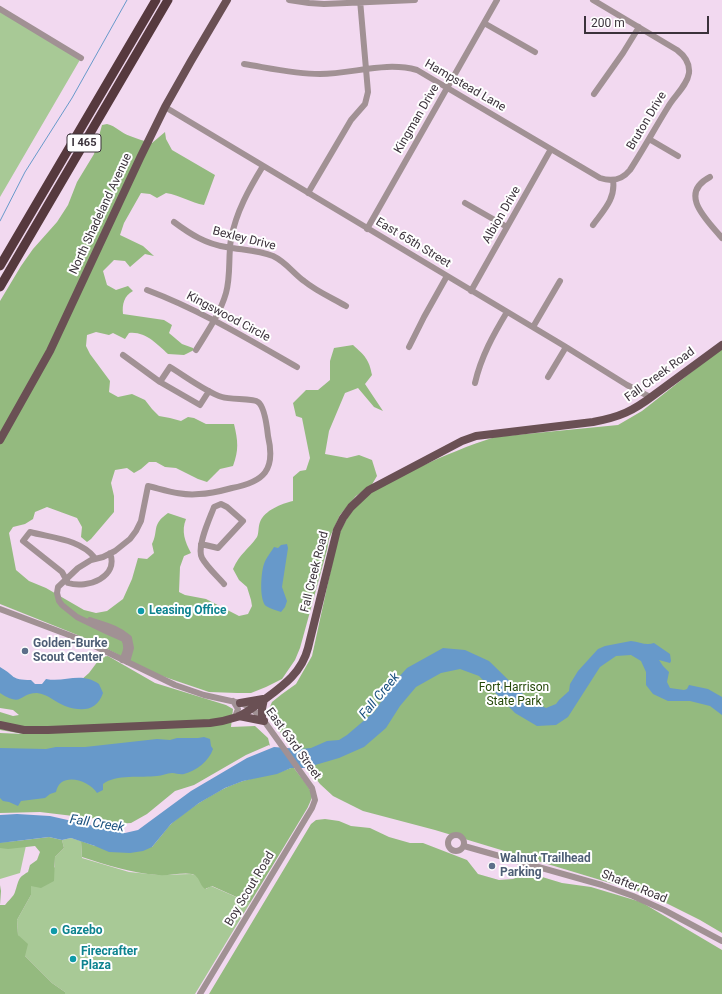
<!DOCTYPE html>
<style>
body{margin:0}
#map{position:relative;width:722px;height:994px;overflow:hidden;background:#f2d9f0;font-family:Roboto,sans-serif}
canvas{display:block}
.scale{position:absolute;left:584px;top:16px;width:125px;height:18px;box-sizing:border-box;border:2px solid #3b323b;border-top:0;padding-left:5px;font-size:12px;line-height:14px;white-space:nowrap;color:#3b323b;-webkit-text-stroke:3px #fff;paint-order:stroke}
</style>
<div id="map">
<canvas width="722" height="994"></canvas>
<div class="scale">200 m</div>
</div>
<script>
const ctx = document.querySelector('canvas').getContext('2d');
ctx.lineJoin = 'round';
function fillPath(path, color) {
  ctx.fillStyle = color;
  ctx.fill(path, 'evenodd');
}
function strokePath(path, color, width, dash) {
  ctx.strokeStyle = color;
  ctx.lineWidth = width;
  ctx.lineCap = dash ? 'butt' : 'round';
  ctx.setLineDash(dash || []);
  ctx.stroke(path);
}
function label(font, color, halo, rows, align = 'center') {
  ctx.font = font + ' Roboto,sans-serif';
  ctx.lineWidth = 4;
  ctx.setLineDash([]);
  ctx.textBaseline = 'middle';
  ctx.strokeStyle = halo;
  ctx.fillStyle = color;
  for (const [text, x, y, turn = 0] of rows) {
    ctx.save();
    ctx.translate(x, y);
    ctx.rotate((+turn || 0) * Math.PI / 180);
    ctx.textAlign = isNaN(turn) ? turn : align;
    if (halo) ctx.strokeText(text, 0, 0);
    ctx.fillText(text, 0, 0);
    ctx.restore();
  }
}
fillPath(new Path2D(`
 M0 9 81 58 0 197Z
 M71 838 81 841 82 858 129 872 159 875 191 874 198 876 206 889 211 886 250 903 195 994H65V992L52 983 25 956 18 935 17 920 31 895V886L55 867V857L64 848 62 840Z
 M27 841 20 873 0 879V842Z`), '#a8c996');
fillPath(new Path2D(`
 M107 124C116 126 121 133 130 136 137 139 145 141 152 143L165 132 166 139 172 150 215 175 204 205C191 203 180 195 166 193L157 198 150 194 141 193 124 223 120 235 143 246 154 256 145 254 130 267 125 261 114 260 103 271 107 285 116 290 128 286 133 291C124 296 122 304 123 314L164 320 172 325 169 333 182 344 193 348 194 350 184 355 168 354C157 344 145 331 129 333L125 339 113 333 109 335 96 332 87 335 86 346 90 354 110 381 109 392 118 397 132 394 145 400 152 409 159 416 170 418 181 421 188 417 194 418 206 424H234C238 441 239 450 233 466L220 469 207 482 198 479 176 468 165 467 156 462H149L141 469 134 473 127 468 115 470 111 483 114 496V512L91 539 87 542 81 537 82 527 77 518 47 507 35 512 33 519 25 524 13 527 9 533 16 570 29 581 46 588 84 610 96 613 107 611 123 599 132 579 138 558 147 559 154 553 152 544C159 530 151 525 168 513L186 519C181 531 185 542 191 553L184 556 180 567 179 592 185 595 206 599 239 616 248 614 252 606 251 600 247 587 239 580 233 569C240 553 248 550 257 537 259 533 258 527 260 522 265 510 281 504 293 501V477L300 471 306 470 310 458 302 418 296 416 293 403 306 390H318L330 380V361L334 348 353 345C365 356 369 359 372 375L365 384 383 411 374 407 358 388 345 393 329 431 325 454 347 458 359 455 372 460 377 476 371 486 356 496 340 515 329 539 327 550 300 648 295 660 282 679 266 687 251 693H237L209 692 153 673 90 640 0 604V301L21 266 33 249 57 222 68 205 77 182 94 154 102 125Z
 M722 348V933L700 920 650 895 435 830 363 811 333 796 320 784 278 729 271 718 269 709 272 702 282 694 296 684 312 656 338 537C345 519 355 505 370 493 384 482 403 474 419 467 444 456 469 445 495 437L618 425 642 411Z
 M108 656 155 683 226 705 233 709 231 727 255 726 268 738 270 746 269 745 246 755 194 785 175 791 147 814 131 823 115 824 98 819 40 812 0 813V733L24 734 0 730V712L13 716 19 715 13 710 0 708V690L72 688 89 673 101 657Z
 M291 768H294C298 774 311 788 312 795 312 799 309 804 308 807L250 903 212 886 205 889C199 885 200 876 192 874 183 872 168 876 158 875 131 873 107 865 82 857L81 841 95 846 152 847C159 839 165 830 172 823 191 807 220 788 243 781 259 776 275 775 291 768Z
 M325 819 339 821 351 826 370 828 389 837 410 843H423L467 860 478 874 499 880 513 879 529 873 562 883 591 887 641 902 722 950V994H209L311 824 316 820Z
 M49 837 62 840 64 848 55 857 54 881 41 888 31 886V895L17 920 18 935 28 944 25 956 52 983 65 992V994H0V885L1 891 0 905H5C8 901 14 896 15 892 19 881 17 878 28 872L30 865 37 860 40 852 35 846 8 849 0 848V843Z`), '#94ba7f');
fillPath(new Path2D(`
 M287 544 288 548 282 587 287 601 285 607 281 612C276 610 271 609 266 606 259 600 261 572 264 564 266 558 271 552 274 547L278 548 281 545Z
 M631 641C640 642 646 646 654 643L670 654 671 661 670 663 659 660 663 666 669 672 667 682 670 688 684 690 687 689 689 685 708 689 722 697V715L710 706 690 701H668L653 694 646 685V672L641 661 631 655 616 656 600 667 568 717 556 725 537 726 515 713 479 676 460 669 441 673 416 687 400 706 386 728 364 747 339 758 305 768H291L277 774 243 781 225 788 199 803 171 824 152 847 143 851 130 853 109 852 95 846 71 838 62 840 49 837 0 843V815L17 814 50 816 125 833 138 830 191 791 247 758 274 747 300 749 311 748 327 741 339 740 347 735 374 712 397 679 407 668 443 648 465 650 489 661 529 700 546 708 556 704 559 700 569 691 570 684 578 671 598 649 605 646Z
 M0 667C16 676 10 680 31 680L35 684H42L46 679C65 683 80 671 99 684L103 693C97 711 82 712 65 706 55 702 48 694 37 693 19 693 23 708 0 693Z
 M204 737 210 739 211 746 213 749C209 761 196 771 184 774 180 775 176 773 172 773 167 773 162 776 157 776 141 778 116 774 103 784V790L97 793C89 780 60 771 56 792L50 794 45 798 21 801 18 806 9 802 3 801 0 798V748L46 749 56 747H85L157 739 170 740 177 738H198Z`), '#6799ca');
strokePath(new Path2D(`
 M0 221 25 172 72 98 127 0`), '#6799ca', 1);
strokePath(new Path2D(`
 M289 0 309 3 324 4 415 0
 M0 9 81 58
 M484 23 535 52
 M244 64C269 68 295 74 320 74 353 74 385 61 417 70L600 178C612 182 622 180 630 170 643 150 655 128 668 107 674 96 687 86 689 73 690 63 685 56 677 50L593 0
 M594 94 623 53 639 27
 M165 107 566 347 627 385 650 397
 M649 139 678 156
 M710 177C677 194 708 221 722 238
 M308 193 351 120 365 104 368 92 360 0
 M465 203 507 227
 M174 222C190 234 206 244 226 247 242 250 258 250 273 256 286 262 293 273 304 281 316 291 332 298 346 306
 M593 225C603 211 616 199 613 180
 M367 229 497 0
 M147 290C200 310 248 339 297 367
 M471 291 551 149
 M533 327 560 281
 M409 347 424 317 447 276
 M196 350C207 332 220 314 226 293 231 275 228 257 231 239 236 212 249 189 263 166
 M123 355 160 382 200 405 209 391
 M548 377 566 347
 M475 383C481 357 493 335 507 312
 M201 544 218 548 243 521 227 507 221 504 214 507C210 518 196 547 202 558 207 567 217 576 224 584
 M95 558C80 539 52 538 30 532L23 541 62 572 68 583C88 589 119 577 110 553
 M0 609 82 640 175 685 204 695 240 703 250 707 262 718 312 788 315 800 312 808 200 994
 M90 620C104 625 118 628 129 638L131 648 127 662
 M122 660C126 652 128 647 124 639L108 632 77 617 62 605 59 601 57 593 58 587 78 568 91 560 103 557 115 551 130 539 136 531 141 521 148 486C165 490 182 496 199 494 210 494 221 491 232 488 264 482 276 470 268 436 267 427 265 407 258 402 253 398 231 400 222 397 206 392 185 376 170 367L160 382
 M233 701 238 709 235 717
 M448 843a8 8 0 1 1 16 0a8 8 0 1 1-16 0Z
 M464 846 602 885 633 896 664 910 722 941`), '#a19194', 6);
strokePath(new Path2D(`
 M0 440 50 351 140 158 165 107 191 61 227 0
 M240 703 263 699
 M239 716 264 721
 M262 718V709L264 699
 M0 725 24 730H48L210 723C219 722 228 720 237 717 247 713 256 705 265 699 284 685 302 672 308 648L337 530 343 518 351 507 369 490 462 441 476 436 593 422C620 417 633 411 654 395L722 345`), '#6a5054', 8);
strokePath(new Path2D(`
 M0 266 156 0
 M0 287 168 0`), '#56393e', 9);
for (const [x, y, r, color] of [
 [141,611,4,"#0f9aa8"],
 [25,651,4,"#5c6f8a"],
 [492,866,4,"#5c6f8a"],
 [54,931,4,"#0f9aa8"],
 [73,959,4,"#0f9aa8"]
]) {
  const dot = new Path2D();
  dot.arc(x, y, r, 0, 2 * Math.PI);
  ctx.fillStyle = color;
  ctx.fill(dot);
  strokePath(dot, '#fff', 1.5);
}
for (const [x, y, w] of [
 [84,143,34]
]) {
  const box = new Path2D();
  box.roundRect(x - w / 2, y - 9, w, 18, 3);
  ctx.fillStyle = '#fff';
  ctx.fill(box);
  strokePath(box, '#3b323b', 1);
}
label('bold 11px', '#3b323b', null, [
 ["I 465",84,143]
]);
label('12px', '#3b323b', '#fff', [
 ["Hampstead Lane",465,86,30],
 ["Kingman Drive",417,119,-60],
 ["Bruton Drive",647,121,-59],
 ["North Shadeland Avenue",101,214,-65],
 ["Albion Drive",502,215,-60],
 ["Bexley Drive",244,239,14],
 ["East 65th Street",413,243,31],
 ["Kingswood Circle",228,317,28],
 ["Fall Creek Road",660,375,-36],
 ["Fall Creek Road",315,572,-76],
 ["East 63rd Street",293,744,54],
 ["Shafter Road",634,887,22],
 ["Boy Scout Road",250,889,-59]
]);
label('bold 12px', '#0d838f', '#fff', [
 ["Leasing Office",149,611],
 ["Gazebo",62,931],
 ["Firecrafter",81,952],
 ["Plaza",81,966]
], 'left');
label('bold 12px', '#4e5e75', '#fff', [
 ["Golden-Burke",33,644],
 ["Scout Center",33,658],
 ["Walnut Trailhead",500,859],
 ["Parking",500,873]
], 'left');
label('12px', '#274a0b', '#fff', [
 ["Fort Harrison",514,688],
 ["State Park",514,702]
]);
label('italic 13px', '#184f7e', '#fff', [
 ["Fall Creek",380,696,-50],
 ["Fall Creek",97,824,9]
]);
</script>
